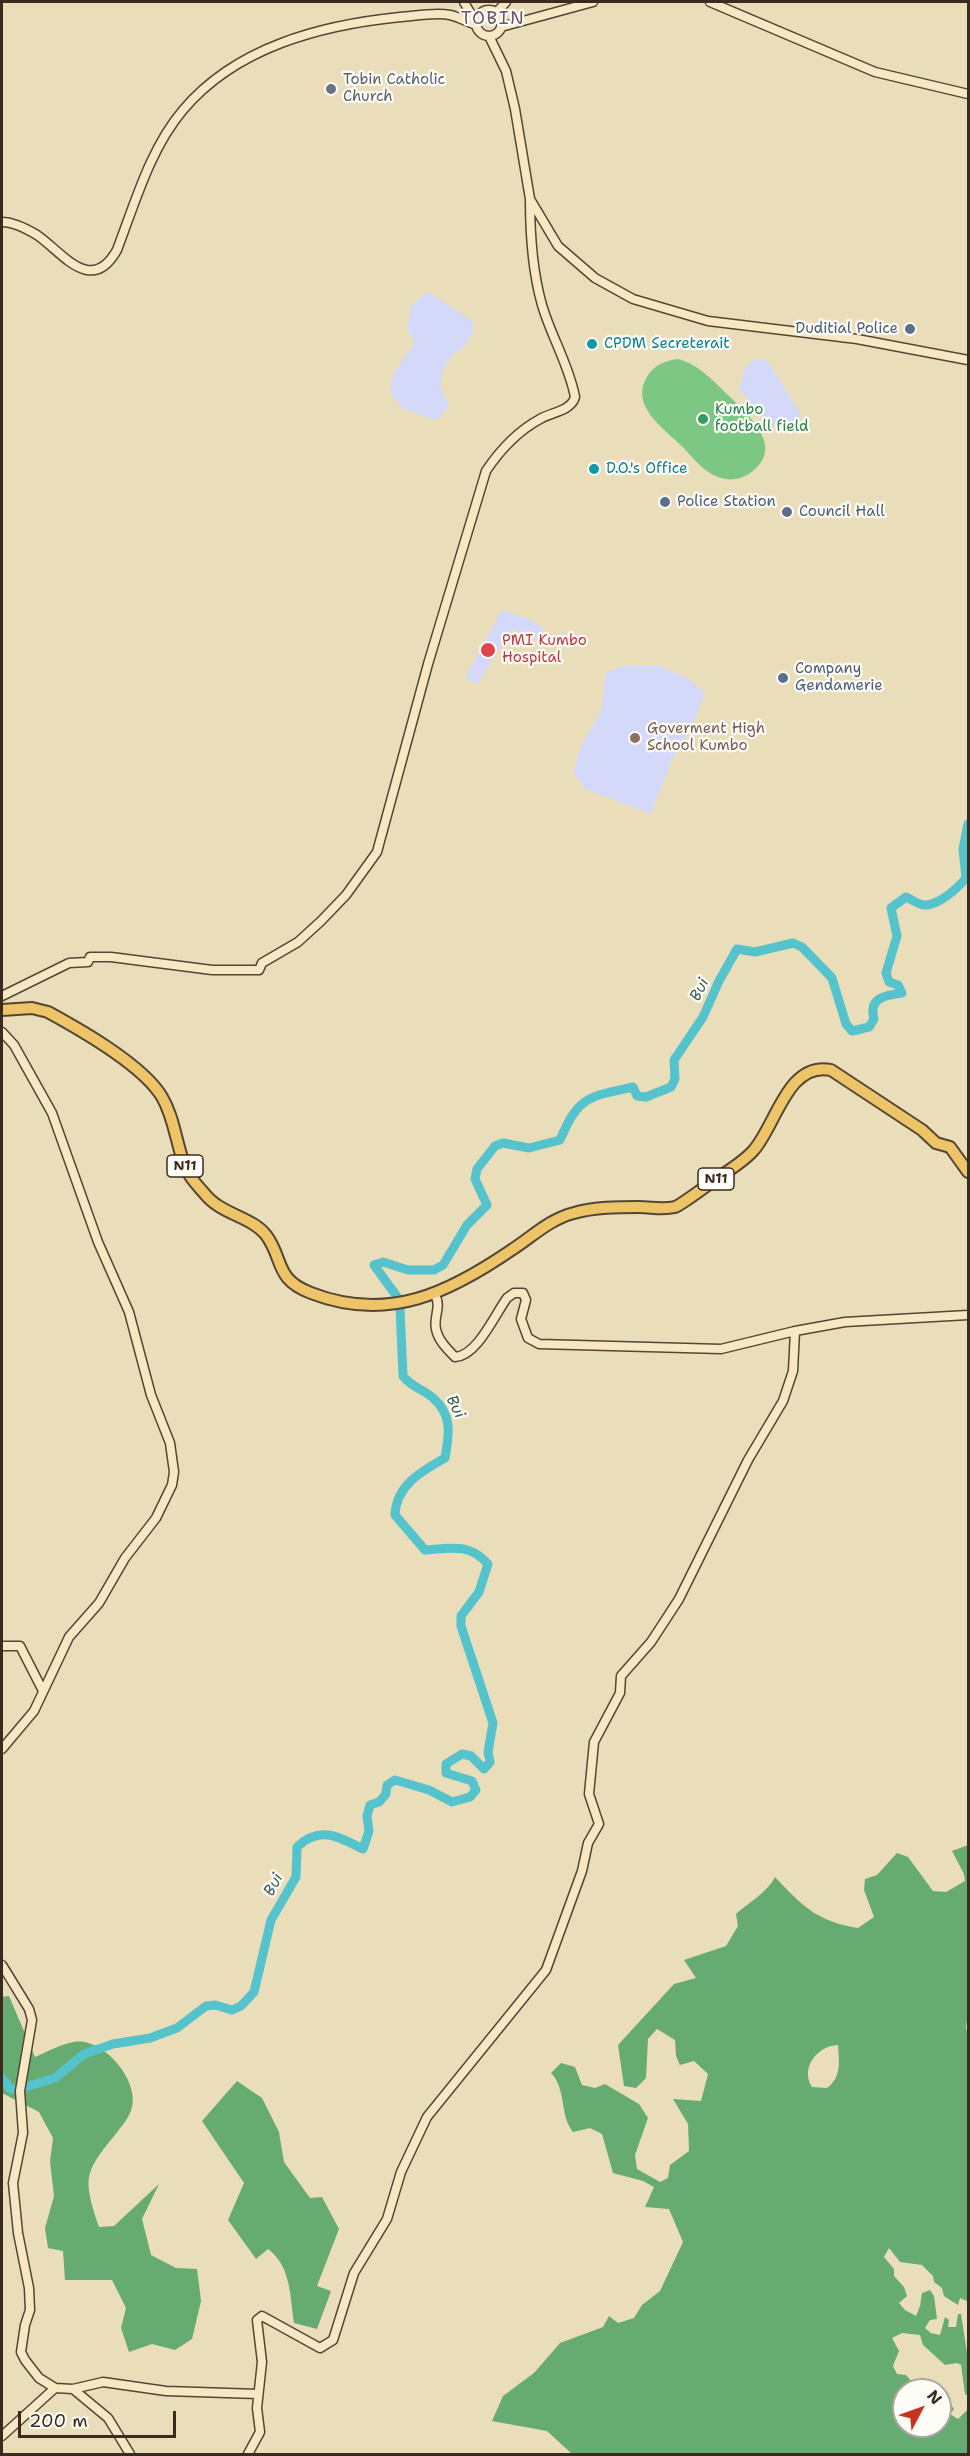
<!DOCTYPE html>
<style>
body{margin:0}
#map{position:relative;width:970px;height:2456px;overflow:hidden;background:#eaddba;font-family:"Shantell Sans",sans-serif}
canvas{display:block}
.frame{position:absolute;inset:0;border:3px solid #3b2a1e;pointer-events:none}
.north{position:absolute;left:892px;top:2378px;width:60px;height:60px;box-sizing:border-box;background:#fdfcf7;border:2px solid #afa8a0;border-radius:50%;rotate:49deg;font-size:16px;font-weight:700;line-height:24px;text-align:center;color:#3b2a1e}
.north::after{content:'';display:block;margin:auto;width:21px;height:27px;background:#c8321e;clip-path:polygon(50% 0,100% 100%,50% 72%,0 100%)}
.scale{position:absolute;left:18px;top:2411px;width:158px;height:27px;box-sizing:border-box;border:3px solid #3b2a1e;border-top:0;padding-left:8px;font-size:18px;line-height:21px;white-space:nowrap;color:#3b2a1e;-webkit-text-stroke:4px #fdfcf7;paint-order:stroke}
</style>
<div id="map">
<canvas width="970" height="2456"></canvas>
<div class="frame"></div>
<div class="north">N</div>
<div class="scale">200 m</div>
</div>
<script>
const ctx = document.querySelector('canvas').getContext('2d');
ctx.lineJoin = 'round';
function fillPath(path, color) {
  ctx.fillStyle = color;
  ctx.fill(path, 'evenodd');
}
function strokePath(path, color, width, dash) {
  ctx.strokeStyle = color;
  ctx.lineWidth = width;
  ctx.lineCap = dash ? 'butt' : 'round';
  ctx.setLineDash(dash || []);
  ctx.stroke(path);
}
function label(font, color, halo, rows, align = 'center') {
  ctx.font = font + ' "Shantell Sans",sans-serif';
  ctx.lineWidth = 4.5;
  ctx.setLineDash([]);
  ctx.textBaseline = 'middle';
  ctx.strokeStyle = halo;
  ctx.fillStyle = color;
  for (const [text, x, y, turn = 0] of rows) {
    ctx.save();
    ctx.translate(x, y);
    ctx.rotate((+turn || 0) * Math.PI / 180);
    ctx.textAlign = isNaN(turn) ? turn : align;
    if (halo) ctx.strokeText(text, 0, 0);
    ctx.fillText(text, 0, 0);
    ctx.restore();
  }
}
fillPath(new Path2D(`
 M428 292 473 321V332L464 347 453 354 443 370 440 387 449 404 441 417 434 420 404 409 390 393 392 376 415 342 407 329 412 304Z
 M754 359 767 360 800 413 801 422 792 429 781 430 764 419 739 389 745 368Z
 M502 610 530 620 544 629 543 632 539 640 512 629 477 684 465 678Z
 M624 666H660L690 680 705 693 689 733 672 760 651 814 585 789 573 771 582 744 601 711 606 672Z`), '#d4d8f9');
fillPath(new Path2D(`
 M678 359C700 365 713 381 729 396 750 417 787 448 749 474 740 480 728 481 718 477 704 472 693 458 683 447 665 430 629 405 647 377 654 365 664 361 678 359Z`), '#7dc785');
fillPath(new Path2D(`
 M968 1845V2013L966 2028 968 2034V2311L967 2301 960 2298 958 2305 944 2296 942 2288 934 2282 933 2276 922 2265 900 2262 889 2248 884 2257 894 2269V2276L904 2287 907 2296 899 2303 905 2310 916 2316 920 2306 922 2293 930 2290 934 2296 937 2319 930 2320 925 2328 931 2333 940 2335 945 2317 949 2320 948 2327H956L958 2314H961L968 2359V2396L965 2394 961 2365 957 2363 945 2365 923 2345 920 2335 902 2333 892 2338 899 2351 893 2366 897 2374 906 2375 919 2390H904V2426H940V2398L948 2401 954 2409 950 2414 958 2419 968 2409V2454H572L547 2431 492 2421 503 2396 534 2373 560 2343 603 2327 609 2316 618 2323 634 2318 642 2305 660 2291 683 2242 669 2209 645 2207 654 2187 643 2181 613 2173 602 2134 590 2128 573 2132C559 2114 567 2090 551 2073L561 2063 575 2067 582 2085 595 2088 605 2084 639 2104 648 2118 635 2155 637 2169 660 2182 668 2178 670 2165 689 2151 688 2124 673 2099 701 2101 708 2074 694 2061 680 2065 676 2056 675 2040 657 2029 648 2039 646 2078 636 2088 624 2086 618 2045 674 1984 696 1978 684 1960 726 1946 738 1926 736 1914C749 1902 767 1893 775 1877 802 1906 818 1922 858 1928L874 1917 864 1890 865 1879 877 1875 897 1853 908 1857 933 1891 946 1892 965 1881 964 1874 952 1851ZM838 2045C839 2061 842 2077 827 2088L812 2087C800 2068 817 2046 838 2045Z
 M9 1996 35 2057C47 2052 61 2044 74 2042 104 2037 142 2083 131 2111 123 2130 97 2151 90 2173 85 2188 94 2212 99 2227L114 2226 159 2184 142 2219 151 2255 176 2268 197 2269 201 2301 192 2339 175 2350 152 2344 129 2352 121 2328 126 2308 112 2280H65L63 2251 48 2248 45 2228 54 2196 50 2162 53 2138 39 2112 2 2093V1997Z
 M237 2081 262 2098 279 2132 284 2162 310 2198 322 2197 339 2229 317 2286 331 2291 317 2329 294 2323C290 2296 291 2266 268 2249L256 2259 228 2220 244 2183 202 2121Z`), '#66ac72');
strokePath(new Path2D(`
 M2 2078 10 2089H19L55 2078 84 2054 113 2044 150 2038 177 2028 206 2006 215 2005 232 2010 241 2006 254 1992 271 1920 296 1877 297 1847C320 1825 339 1837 363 1849L369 1831 367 1816 370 1805 379 1802 386 1794 387 1785 395 1780 429 1790 452 1802 470 1797 476 1790 472 1781 446 1773V1764L462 1754 471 1756 484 1769 490 1762 488 1752 493 1723 461 1626V1616L479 1592 488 1564C469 1543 451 1548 425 1550L395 1515C396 1485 422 1471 445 1458 449 1435 453 1415 433 1398 423 1389 411 1387 403 1376L400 1308 398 1298 374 1265 383 1262 408 1270H434L443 1265 467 1225 487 1205 475 1179 477 1169 495 1146 503 1143 529 1148 560 1140C579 1096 587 1097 633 1087L637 1096 646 1097 671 1087 675 1079 674 1060 703 1017 719 981 737 949 755 952 793 943 802 947 832 978 846 1024 852 1031 869 1027 874 1019C868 998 885 995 902 993L898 985 889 982 886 973 897 936 891 908 906 897C911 899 919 905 924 905 938 906 958 888 966 878L963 849 968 824`), '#55c3cc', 9);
const secondary = new Path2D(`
 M464 2 476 23
 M710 2 875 72 968 94
 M476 23a13 13 0 1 1 26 0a13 13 0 1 1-26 0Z
 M496 13 506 2
 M501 27 593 2
 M489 36 506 71 515 109 530 199 558 246 595 278 633 299 708 321 857 339 968 360
 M2 222C13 222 27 229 37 235 62 252 91 296 117 250 135 203 150 149 183 110 236 47 321 25 400 17 415 16 435 12 450 15 459 17 467 22 476 25
 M2 996 69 963 88 962 90 957H111L212 970H259L262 963 298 942 321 921 346 895 377 852 428 664 486 471C500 450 518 431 540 419 552 412 571 411 575 397 569 365 551 336 542 305 532 270 530 235 530 199
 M2 1032 14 1045 52 1113 98 1242 129 1312 151 1395 170 1443 174 1472 172 1485 156 1518 125 1558 99 1603 69 1637 34 1711 2 1749
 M435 1295C442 1307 433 1317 436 1329 438 1340 447 1349 455 1357 477 1356 494 1316 507 1298L514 1293H523L526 1300 521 1319 528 1338 539 1344 721 1349 795 1331
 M2 1646H20L43 1691
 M2 1965 29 2009 32 2020 20 2091 23 2133 13 2183 18 2233 29 2288 30 2310 25 2325 21 2352 25 2360 39 2378 55 2388 73 2389 103 2382 166 2391 258 2394
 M73 2389 108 2418 130 2454
 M2 2436 55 2388
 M248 2454 260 2432 257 2408 262 2362 257 2320 262 2316 320 2348 333 2340 354 2273 387 2219 401 2172 427 2117 546 1970 582 1871 588 1843 599 1824 589 1794 594 1742 620 1693 621 1676 651 1642 679 1599 748 1460 783 1401 793 1371 795 1331 845 1322 968 1315`);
const highway = new Path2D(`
 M2 1010 32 1008 48 1012C81 1030 143 1065 162 1097 175 1119 176 1145 186 1169 190 1178 197 1185 204 1193 221 1215 251 1216 266 1235 284 1259 274 1279 311 1293 388 1323 449 1293 513 1249 533 1236 550 1219 574 1213 595 1207 618 1207 639 1207 652 1207 662 1210 675 1207 681 1205 709 1184 716 1179 728 1171 743 1162 753 1151 776 1126 787 1061 831 1070L922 1130 936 1143 950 1147 968 1172`);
strokePath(secondary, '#554535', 11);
strokePath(highway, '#554535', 14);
strokePath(secondary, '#f8e7c3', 8);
strokePath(highway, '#eec469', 10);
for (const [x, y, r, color] of [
 [331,89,6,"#6b7280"],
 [910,329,6,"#5c6f8a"],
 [592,344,6,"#0f9aa8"],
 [703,419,6,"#2e9e5b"],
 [594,469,6,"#0f9aa8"],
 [665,502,6,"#5c6f8a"],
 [787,512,6,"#5c6f8a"],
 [488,650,8,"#e0444e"],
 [783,678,6,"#5c6f8a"],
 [635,738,6,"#8d6e63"]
]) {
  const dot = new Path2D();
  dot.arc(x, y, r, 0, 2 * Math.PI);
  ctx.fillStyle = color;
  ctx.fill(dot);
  strokePath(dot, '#fdfcf7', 2);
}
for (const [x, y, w] of [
 [185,1166,36],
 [716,1179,36]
]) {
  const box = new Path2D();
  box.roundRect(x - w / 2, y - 11, w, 22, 4.5);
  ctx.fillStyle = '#fdfcf7';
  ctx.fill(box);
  strokePath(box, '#3b2a1e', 1.5);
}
label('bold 14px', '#3b2a1e', null, [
 ["N11",185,1166],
 ["N11",716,1179]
]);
label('15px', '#5b616d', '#fdfcf7', [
 ["Tobin Catholic",343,80],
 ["Church",343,97]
], 'left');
label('15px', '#4e5e75', '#fdfcf7', [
 ["Duditial Police",898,329,"right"],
 ["Police Station",677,502],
 ["Council Hall",799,512],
 ["Company",795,669],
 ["Gendamerie",795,686]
], 'left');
label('15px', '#0d838f', '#fdfcf7', [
 ["CPDM Secreterait",604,344],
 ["D.O.'s Office",606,469]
], 'left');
label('15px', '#27864d', '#fdfcf7', [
 ["Kumbo",715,410],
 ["football field",715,427]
], 'left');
label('15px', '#be3a42', '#fdfcf7', [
 ["PMI Kumbo",502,641],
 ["Hospital",502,658]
], 'left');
label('15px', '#785e54', '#fdfcf7', [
 ["Goverment High",647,729],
 ["School Kumbo",647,746]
], 'left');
label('italic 16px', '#44605b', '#fdfcf7', [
 ["Bui",700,990,-63],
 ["Bui",455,1407,63],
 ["Bui",274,1885,-62]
]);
ctx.letterSpacing = '1.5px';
label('18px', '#6e5364', '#fdfcf7', [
 ["TOBIN",493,19]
]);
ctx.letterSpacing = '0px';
</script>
